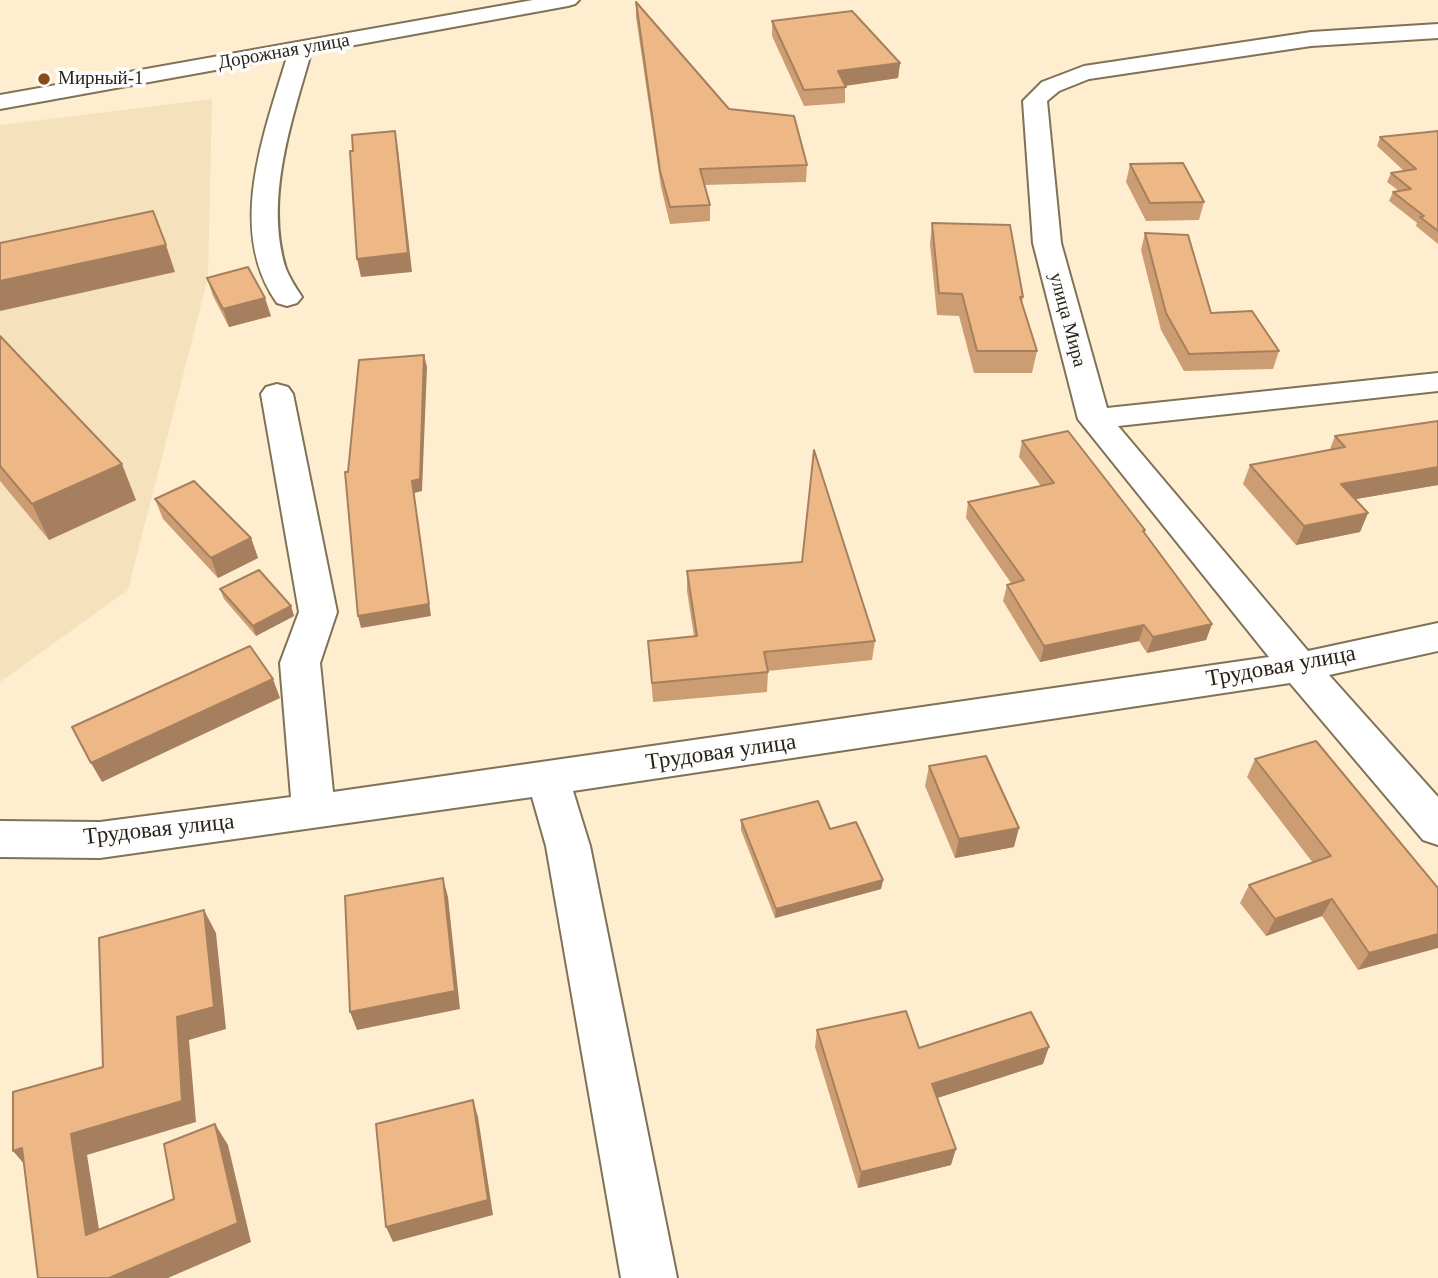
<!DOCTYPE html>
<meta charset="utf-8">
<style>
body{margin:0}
canvas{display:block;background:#feeecf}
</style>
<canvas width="1438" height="1278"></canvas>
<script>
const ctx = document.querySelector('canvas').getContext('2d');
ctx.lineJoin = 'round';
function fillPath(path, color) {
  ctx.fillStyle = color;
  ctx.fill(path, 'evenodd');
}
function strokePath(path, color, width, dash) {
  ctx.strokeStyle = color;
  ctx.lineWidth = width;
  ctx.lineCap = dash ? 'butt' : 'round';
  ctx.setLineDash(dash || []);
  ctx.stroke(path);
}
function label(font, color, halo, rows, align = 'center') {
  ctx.font = font + ' "Times New Roman",serif';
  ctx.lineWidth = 7;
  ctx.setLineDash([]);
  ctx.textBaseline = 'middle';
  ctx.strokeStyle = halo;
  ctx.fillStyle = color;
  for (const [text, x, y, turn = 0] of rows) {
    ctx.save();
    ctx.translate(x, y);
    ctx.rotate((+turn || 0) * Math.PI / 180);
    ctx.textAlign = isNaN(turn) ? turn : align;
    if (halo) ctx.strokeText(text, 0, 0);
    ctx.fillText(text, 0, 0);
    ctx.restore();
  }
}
fillPath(new Path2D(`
 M212 99 208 278 128 590 0 682V125Z`), '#f5e2bc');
const minor = new Path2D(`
 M533 0H579L575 4 568 6 311 53C292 120 264 199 286 269 290 279 296 288 302 297L297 303 287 306 277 303C226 230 264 134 287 57L0 109V95Z
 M1438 24V38L1311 46 1089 79 1059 91 1047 101 1061 243 1107 408 1438 373V391L1118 426 1308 651 1438 623V651L1329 675 1438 797V845L1423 840 1290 683 573 791 590 846 677 1278H621L546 846 532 797 100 858 0 857V821L100 822 291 797 280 663 299 612 261 394 266 387 277 384 288 387 293 394 337 612 320 663 333 792 1269 657 1078 419 1033 243 1023 101 1042 82 1084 66 1311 32Z`);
strokePath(minor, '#7f7256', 4);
fillPath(minor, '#fff');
fillPath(new Path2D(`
 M636 2 729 109 807 165 806 182 704 185 710 205V221L670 224 661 187 636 17Z
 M772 21 900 63 898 78 845 86V103L804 106 772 36Z
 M1438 131V244L1416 226 1417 223 1389 201 1393 192 1399 191 1387 182 1391 173 1404 171 1377 146 1380 137Z
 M1130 164 1204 202 1199 220 1146 221 1126 182Z
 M932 223 1023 297 1022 304 1037 351 1032 373H974L959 316 937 315 930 244Z
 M1145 233 1211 313 1279 351 1273 369 1184 371 1161 330 1141 250Z
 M207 278 271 316 229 327 213 296Z
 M0 336 136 500 49 540 0 481Z
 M1438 421V485L1355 499 1368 513 1360 532 1296 545 1243 484 1250 465 1330 449 1335 436Z
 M1022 441 1145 530 1144 533 1212 624 1206 640 1147 653 1139 641 1040 662 1003 601 1007 585 1011 583 966 518 968 502 1041 486 1019 457Z
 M155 499 251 538 258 558 218 578 163 519Z
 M687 571 875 641 872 660 768 671 767 692 653 702 648 641 694 636 687 591Z
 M220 589 291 606 294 616 256 636 224 599Z
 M1255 759 1438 888 1358 970 1322 916 1266 936 1240 903 1249 885 1313 863 1247 777Z
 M929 766 1014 847 955 858 925 786Z
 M741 820 830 829 883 880 881 889 775 918 741 830Z
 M817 1030 919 1048 1043 1064 937 1098 951 1165 858 1188 815 1047Z`), '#cc9d73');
fillPath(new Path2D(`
 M900 63 898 78 837 87 838 71Z
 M395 131 398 149 412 272 361 277 357 259Z
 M166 245 175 272 0 311V281Z
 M265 298 271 316 229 327 223 309Z
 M424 355 427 367 422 491 414 493 431 616 361 628 358 616 412 481Z
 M122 464 136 500 49 540 32 504Z
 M1438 467V485L1333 503 1341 484Z
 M1368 513 1360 532 1296 545 1304 526Z
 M251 538 258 558 218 578 211 558Z
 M291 606 294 616 256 636 253 626Z
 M1212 624 1206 640 1147 653 1153 637Z
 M1144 625 1139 641 1040 662 1044 646Z
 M273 679 280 698 102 782 91 763Z
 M1019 828 1014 847 955 858 959 839Z
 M443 878 448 897 460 1009 357 1030 350 1012Z
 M883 880 881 889 775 918 776 909Z
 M1332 899 1322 916 1266 936 1275 919Z
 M204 910 216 933 226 1029 189 1040 196 1122 87 1155 103 1254 86 1235 71 1134 177 1017Z
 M1438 934V948L1358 970 1369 953Z
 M1049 1047 1043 1064 928 1101 932 1084Z
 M473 1100 478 1117 493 1215 393 1242 386 1227Z
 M215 1124 228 1145 251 1242 168 1278H109L238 1223Z
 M22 1148 31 1172 13 1151Z
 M956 1149 951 1165 858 1188 861 1172Z`), '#a6805e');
const building = new Path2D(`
 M636 2 729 109 794 116 807 165 700 169 710 205 670 207 660 171Z
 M852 11 900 63 838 71 846 87 804 90 772 21Z
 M395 131 408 253 357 259 350 151H353L352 135Z
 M1438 131V231L1420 217 1424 216 1393 192 1411 189 1391 173 1416 169 1380 137Z
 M1183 163 1204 202 1150 203 1130 164Z
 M153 211 166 245 0 281V243Z
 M932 223 1010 225 1023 297H1020L1037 351H977L962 294 939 293Z
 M1145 233 1188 235 1211 313 1252 311 1279 351 1189 354 1166 313Z
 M248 267 265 298 223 309 207 278Z
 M0 336 122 464 32 504 0 466Z
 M424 355 420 479 412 481 429 604 358 616 345 472H348L359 360Z
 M1438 421V467L1341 484 1368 513 1304 526 1250 465 1345 447 1335 436Z
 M1068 431 1145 530 1143 531 1212 624 1153 637 1144 625 1044 646 1007 585 1024 580 968 502 1054 483 1022 441Z
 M814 450 875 641 764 652 768 672 652 683 648 641 697 636 687 571 802 562Z
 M194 481 251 538 211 558 155 499Z
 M259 570 291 606 253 626 220 589Z
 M250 646 273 679 91 763 72 727Z
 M1316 741 1438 888V934L1369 953 1332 899 1275 919 1249 885 1331 856 1255 759Z
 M986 756 1019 828 959 839 929 766Z
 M818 801 830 829 856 822 883 880 776 909 741 820Z
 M443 878 455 991 350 1012 345 896Z
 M204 910 214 1007 177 1017 182 1101 71 1134 86 1235 174 1199 164 1144 215 1124 238 1223 109 1278H38L22 1148 13 1151V1092L103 1067 99 938Z
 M906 1011 919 1048 1031 1012 1049 1047 932 1084 956 1149 861 1172 817 1030Z
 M473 1100 488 1200 386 1227 376 1124Z`);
fillPath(building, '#edb786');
strokePath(building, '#a6805e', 2);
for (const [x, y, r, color] of [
 [44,79,7,"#8b4c14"]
]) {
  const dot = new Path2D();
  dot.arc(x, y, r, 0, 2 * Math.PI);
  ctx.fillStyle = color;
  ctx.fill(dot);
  strokePath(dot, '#fdfdfd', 2.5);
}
label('19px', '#292318', '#fdfdfd', [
 ["Дорожная улица",284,52,-10],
 ["улица Мира",1067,320,75]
]);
label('19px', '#292318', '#fdfdfd', [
 ["Мирный-1",58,79]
], 'left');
label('23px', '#292318', '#fdfdfd', [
 ["Трудовая улица",1281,667,-10],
 ["Трудовая улица",721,753,-8],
 ["Трудовая улица",159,830,-6]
]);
</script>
